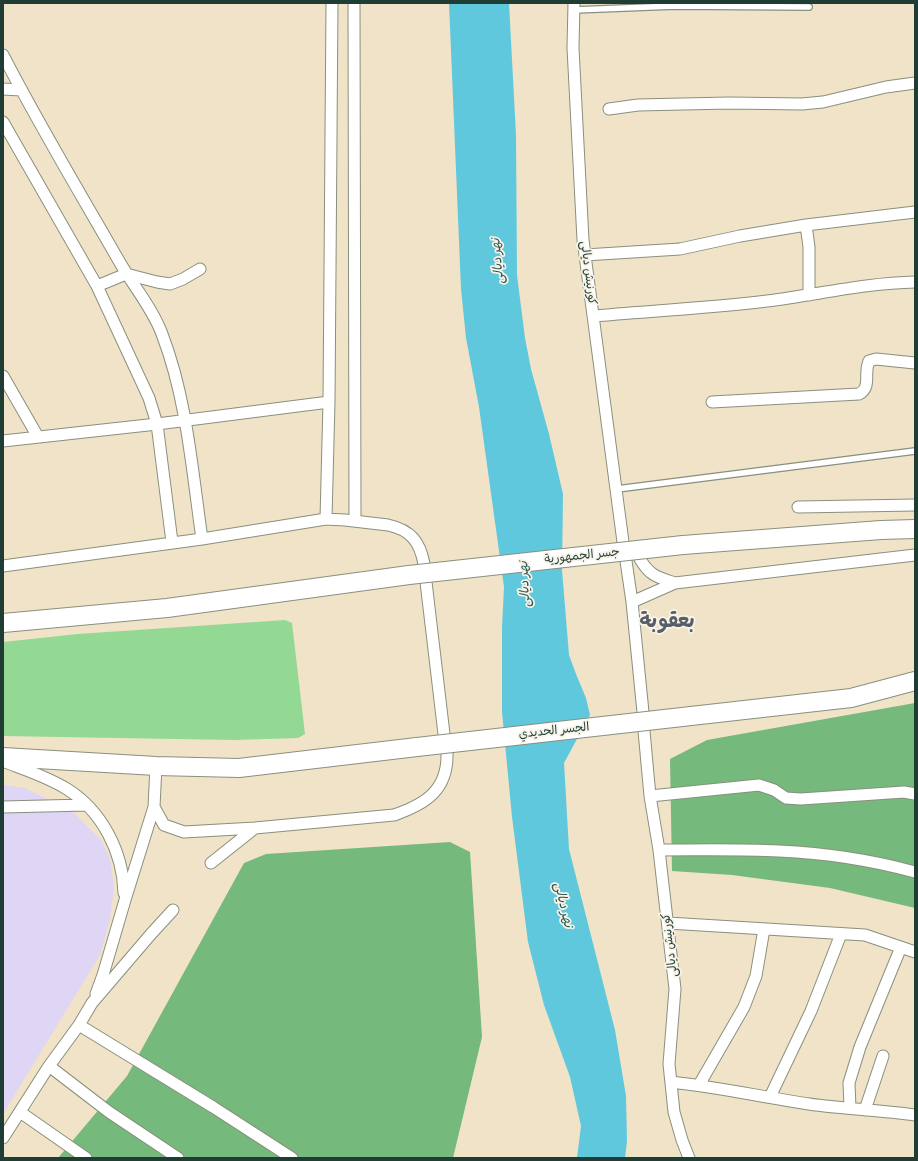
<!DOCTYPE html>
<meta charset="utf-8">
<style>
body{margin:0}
#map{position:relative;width:918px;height:1161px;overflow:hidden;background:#f1e3c8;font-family:Sriracha,sans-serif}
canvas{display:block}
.frame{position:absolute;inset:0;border:4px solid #1f3d34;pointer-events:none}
</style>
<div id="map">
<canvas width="918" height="1161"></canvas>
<div class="frame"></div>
</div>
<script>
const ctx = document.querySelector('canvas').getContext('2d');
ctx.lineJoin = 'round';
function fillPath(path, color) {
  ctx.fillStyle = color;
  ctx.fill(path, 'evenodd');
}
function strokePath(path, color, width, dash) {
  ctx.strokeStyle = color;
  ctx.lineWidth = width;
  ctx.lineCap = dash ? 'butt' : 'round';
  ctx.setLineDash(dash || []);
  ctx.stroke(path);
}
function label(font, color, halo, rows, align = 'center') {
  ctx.font = font + ' Sriracha,"Playpen Sans Arabic",sans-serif';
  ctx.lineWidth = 3.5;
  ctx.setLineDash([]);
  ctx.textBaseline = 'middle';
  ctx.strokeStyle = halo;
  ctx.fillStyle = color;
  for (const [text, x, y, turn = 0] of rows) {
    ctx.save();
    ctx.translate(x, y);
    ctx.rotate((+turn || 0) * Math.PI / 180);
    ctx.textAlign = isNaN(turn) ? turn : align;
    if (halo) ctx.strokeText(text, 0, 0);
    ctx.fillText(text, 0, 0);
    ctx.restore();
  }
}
fillPath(new Path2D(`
 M3 785 25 788 74 813 101 840 110 859 114 886 110 919 100 955 3 1114Z`), '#dfd5f5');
fillPath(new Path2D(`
 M285 620 292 623 305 734 298 738 234 740 3 736V642L78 634Z`), '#93d993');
fillPath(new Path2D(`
 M915 703V908L830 888 732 875 672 871 670 759 707 740Z
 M450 842 470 852 482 1037 453 1158H58L127 1076 244 863 266 854Z`), '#76b97d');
fillPath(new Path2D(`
 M449 3H509L516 135 517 275 525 338 531 369 549 434 563 494 562 570 569 655 576 674 586 698 590 715 564 763 569 849 615 1030 626 1096 627 1141 625 1158H577L581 1126 570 1077 544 1005 528 942 512 817 502 712V627L504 587 479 407 466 338 461 289Z`), '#60c8dd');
const service = new Path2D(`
 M574 10 675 6 809 7
 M617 489 915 451`);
const minor = new Path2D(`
 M354 3 355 521
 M574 3 573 48 583 240 623 542
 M3 55C39 125 80 193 119 261 132 284 153 309 162 334 187 399 192 470 202 539
 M3 89 21 90
 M609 109 638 105 729 103 802 104 823 102 886 87 915 83
 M3 122 97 286 149 398 157 424 172 542
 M806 225 809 247V295
 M585 255 680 249 740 236 806 225 915 212
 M97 286 126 274 157 282 170 284 183 279 200 269
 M593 316C651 311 709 308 767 301 816 295 865 283 915 282
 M3 376 38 437
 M712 402 859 394C869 389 866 379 867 370 867 367 868 364 869 361L876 359 915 363
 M3 441 157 424 329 402
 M798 507 915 505
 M326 519 329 402 332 3
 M640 559C650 576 657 577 675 583
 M626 561 632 602 643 712
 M3 566 202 539 326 519 345 520 388 525C411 530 420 542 424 564
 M426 582 444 734
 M632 602 675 583 915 555
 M644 731 650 796 659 850 675 989 669 1064 674 1112 682 1140 689 1158
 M5 762C26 770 48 777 67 789 102 811 123 852 124 893
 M156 766 154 807 164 825 184 832 255 828 394 815C426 804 448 790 447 753
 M650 796 759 785 774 790 786 798 801 799 904 792 915 794
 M3 807 86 805
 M659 850C699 850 739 849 779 851 825 853 871 860 915 872
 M211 863 255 828
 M668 923 865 935 915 952
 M96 994 103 975 125 900 154 807
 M79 1025 213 1107 292 1158
 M49 1066 109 1112 178 1158
 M671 1082C717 1087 763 1097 809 1104 844 1109 880 1110 915 1115
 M699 1085 744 1007 756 976 764 929
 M770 1097 811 1011 841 934
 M850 1108 849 1083 860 1047 901 947
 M865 1110 883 1056
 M20 1112 86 1158
 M3 1138 49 1066 79 1025 92 1003 151 934 173 910`);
const primary = new Path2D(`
 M683 545 881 530 915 529
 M3 623 167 608 409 575
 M691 716 851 698 915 681
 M3 757 156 766 239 768 417 747`);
strokePath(service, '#88907e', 8);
strokePath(minor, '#88907e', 13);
strokePath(primary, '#88907e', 20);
strokePath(service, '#fff', 5.5);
strokePath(minor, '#fff', 11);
strokePath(primary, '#fff', 18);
const primaryBridge = new Path2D(`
 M409 575 683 545
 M417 747 691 716`);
strokePath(primaryBridge, '#88907e', 20, []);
strokePath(primaryBridge, '#fff', 18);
label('12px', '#1f3d34', '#f7f3e8', [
 ["كورنيش ديالى",588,273,83],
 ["جسر الجمهورية",582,556,-6],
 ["الجسر الحديدي",554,731,-6],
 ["كورنيش ديالى",670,945,-97]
]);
label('italic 13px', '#2c5956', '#f7f3e8', [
 ["نهر ديالى",498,261,-95],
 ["نهر ديالى",525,584,-93],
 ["نهر ديالى",563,905,77]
]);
label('bold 20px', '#585e68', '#f7f3e8', [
 ["بعقوبة",667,622]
]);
</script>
